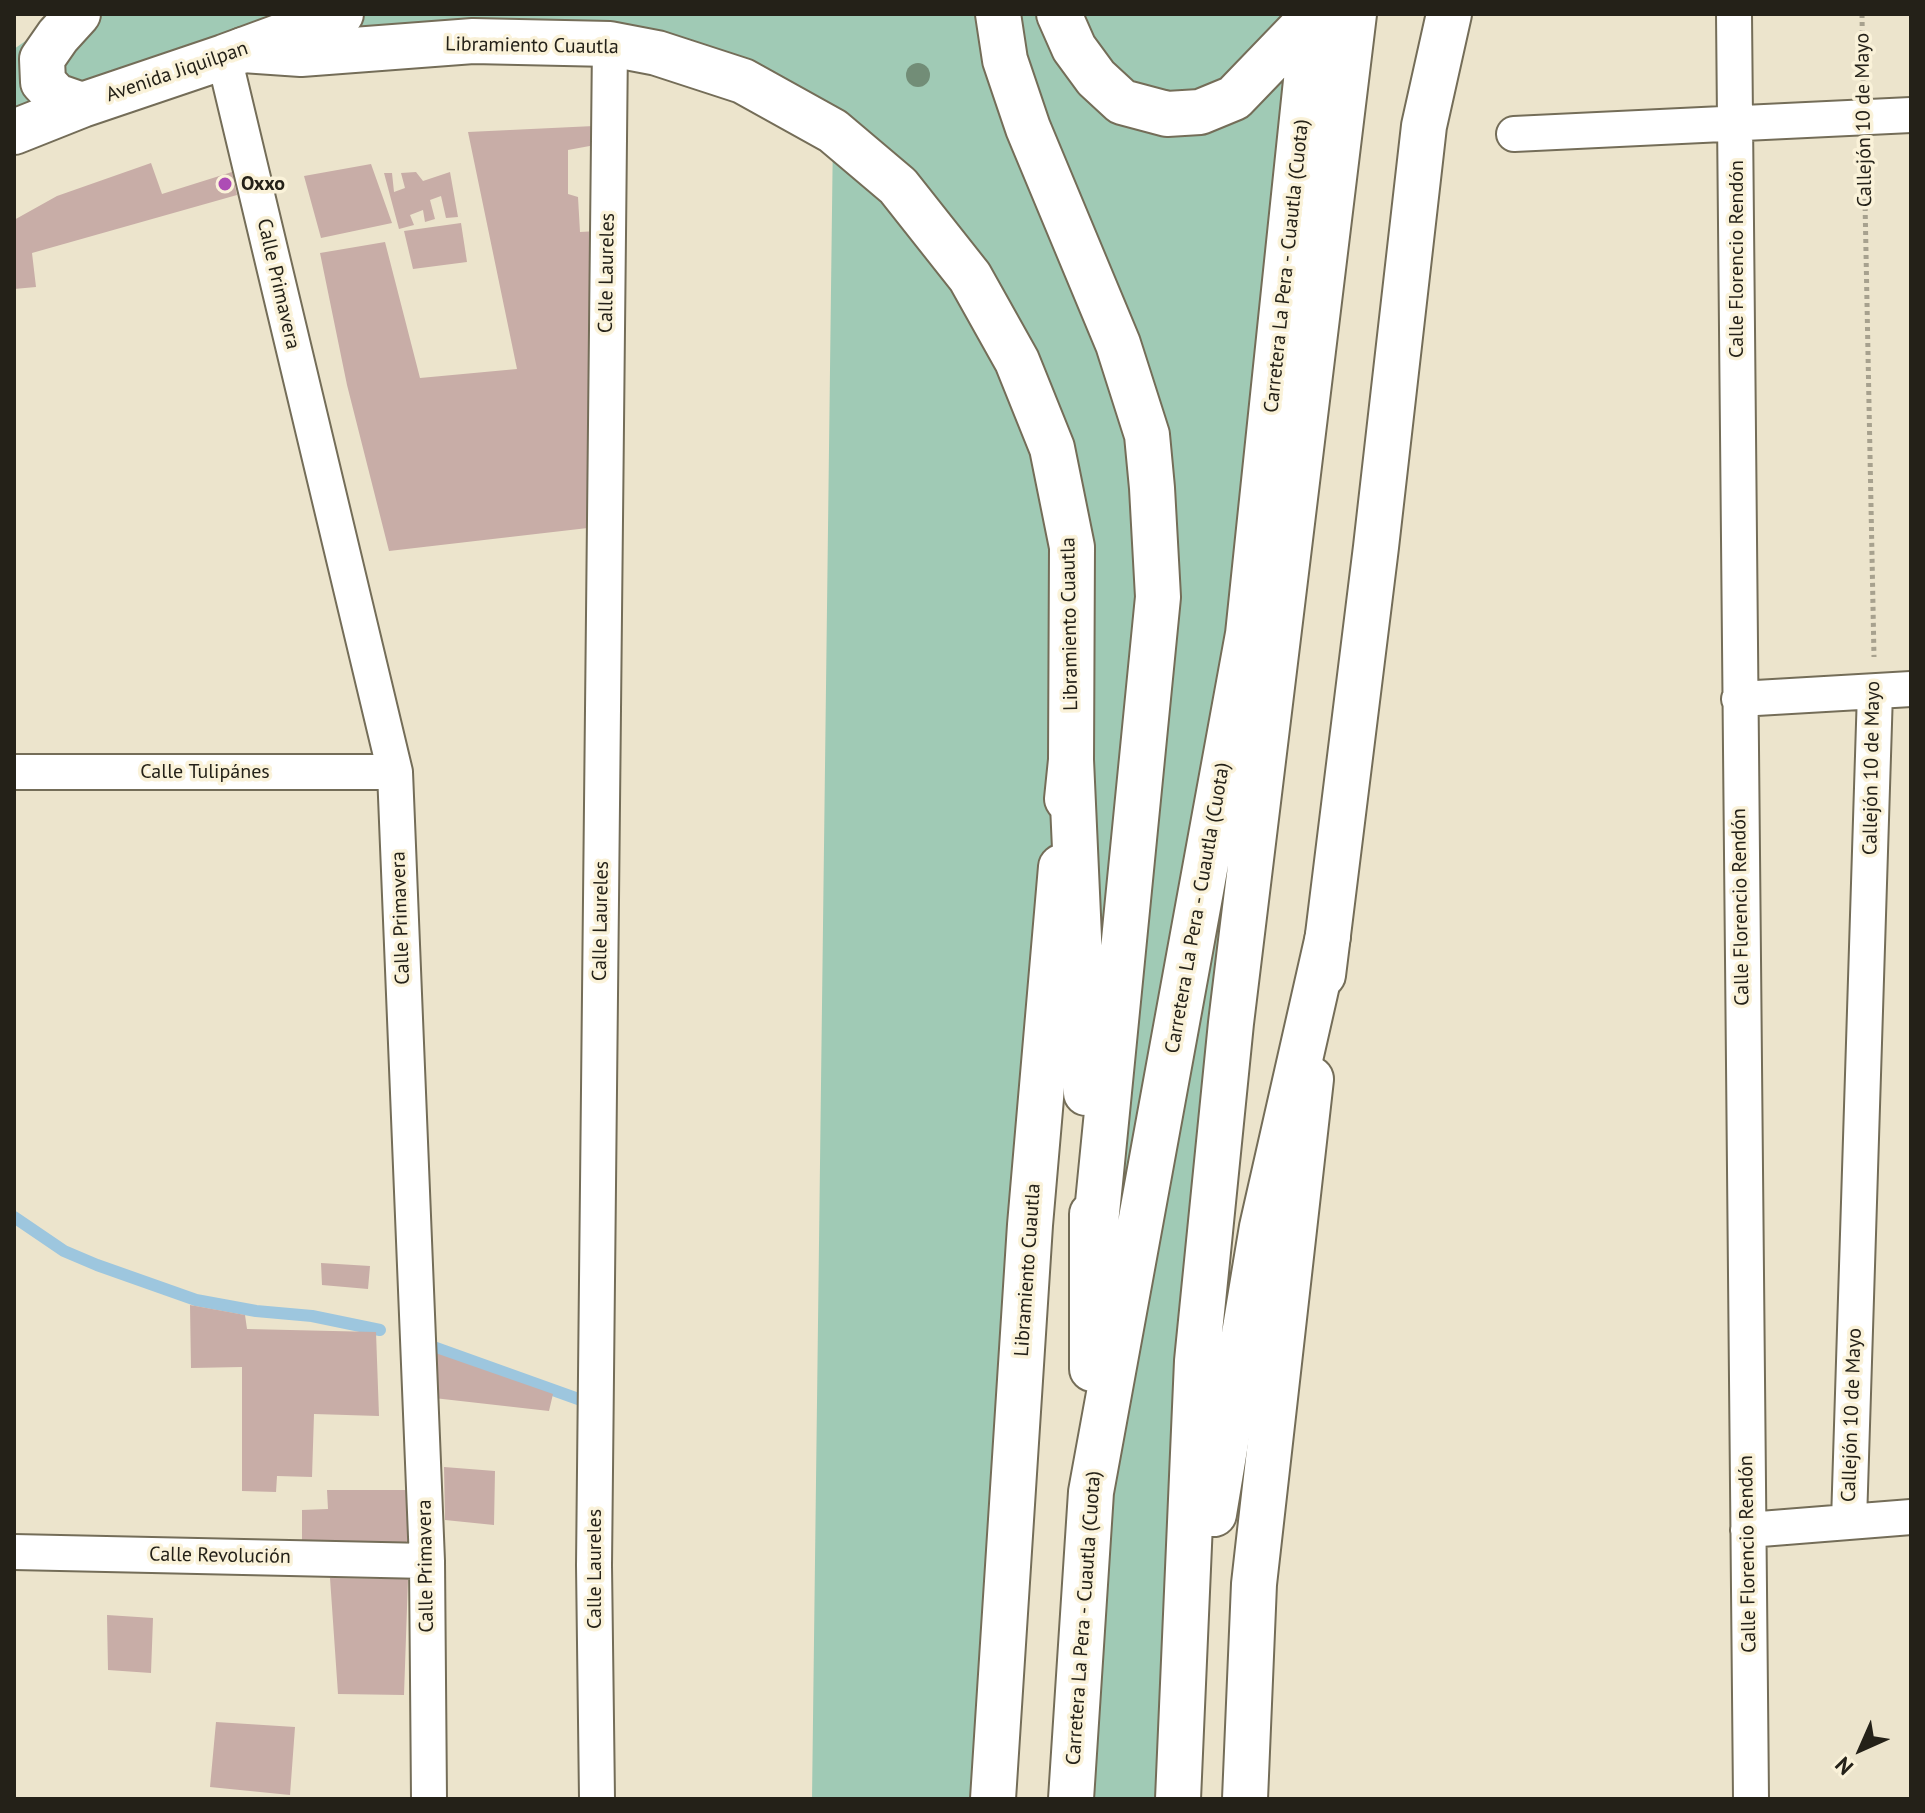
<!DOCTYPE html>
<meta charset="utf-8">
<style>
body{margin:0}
#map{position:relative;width:1925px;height:1813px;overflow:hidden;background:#ece4cc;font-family:"PT Sans",sans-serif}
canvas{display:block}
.frame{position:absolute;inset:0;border:16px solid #242118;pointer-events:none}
.north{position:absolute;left:1821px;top:1709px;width:80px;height:80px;-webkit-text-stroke:6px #faf2d9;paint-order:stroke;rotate:225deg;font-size:22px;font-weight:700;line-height:32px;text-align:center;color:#242118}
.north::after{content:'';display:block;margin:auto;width:28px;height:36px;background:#242118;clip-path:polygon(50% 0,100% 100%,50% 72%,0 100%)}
</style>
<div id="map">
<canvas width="1925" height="1813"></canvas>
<div class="frame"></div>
<div class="north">N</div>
</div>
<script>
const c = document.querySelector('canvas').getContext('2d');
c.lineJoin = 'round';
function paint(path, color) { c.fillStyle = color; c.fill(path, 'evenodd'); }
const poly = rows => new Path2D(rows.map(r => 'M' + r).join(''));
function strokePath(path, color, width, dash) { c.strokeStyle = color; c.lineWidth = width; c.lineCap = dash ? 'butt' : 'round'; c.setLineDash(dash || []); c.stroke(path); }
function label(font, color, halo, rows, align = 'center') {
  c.font = font + ' "PT Sans",sans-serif'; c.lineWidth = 7; c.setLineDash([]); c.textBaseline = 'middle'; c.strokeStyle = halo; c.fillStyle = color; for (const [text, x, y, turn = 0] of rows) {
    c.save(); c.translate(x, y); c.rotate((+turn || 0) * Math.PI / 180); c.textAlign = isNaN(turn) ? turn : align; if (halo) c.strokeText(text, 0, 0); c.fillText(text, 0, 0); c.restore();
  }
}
const green = poly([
 [64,14,1307,14,1248,634,1097,1430,1098,1235,1055,443,901,181,661,48,305,49,14,132,14,49],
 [833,131,970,277,1072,547,1000,1799,812,1799],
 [1261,693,1178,1799,1071,1799,1091,1492]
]);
const stream = poly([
 [14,1217,64,1251,97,1265,196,1300,256,1311,312,1316,380,1330],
 [422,1343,581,1400]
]);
const building = poly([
 [594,126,595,145,568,150,568,194,578,197,580,232,597,231,605,526,389,551,347,385,320,253,385,242,420,378,517,369,468,132],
 [151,163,162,194,232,172,237,195,32,253,36,287,14,289,14,220,57,196],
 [371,164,392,223,321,238,304,176],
 [416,172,423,181,450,172,458,217,446,218,441,196,430,200,435,219,425,222,423,210,410,215,414,225,399,229,384,173,392,173,394,192,405,188,401,173],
 [461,223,467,262,413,269,404,231],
 [321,1263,370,1266,368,1289,322,1285],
 [190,1305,245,1315,247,1329,376,1332,379,1416,314,1414,312,1477,277,1476,276,1492,242,1491,242,1367,191,1368],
 [424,1349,553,1394,549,1411,425,1397],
 [444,1467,495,1471,494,1525,445,1520],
 [327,1490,412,1490,412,1537,399,1548,302,1544,302,1510,328,1509],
 [330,1578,408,1579,404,1695,338,1694],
 [107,1615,153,1618,151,1673,108,1670],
 [216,1722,295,1727,290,1795,210,1787]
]);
const path = poly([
 [1862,14,1863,81],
 [1864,151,1874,657]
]);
const street = poly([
 [1734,14,1751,1799],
 [224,57,395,772,427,1561,429,1799],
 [1514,134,1911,115],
 [1739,699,1911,689],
 [14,772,395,772],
 [1849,1521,1875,692],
 [1748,1530,1911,1517],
 [14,1552,427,1561],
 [597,1799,594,1565,610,44]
]);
const secondary = poly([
 [243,50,301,54,473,41,610,44,657,53,743,81,833,131,898,186,970,277,1017,361,1052,448,1072,547,1071,760,1067,799],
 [1323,975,1376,547,1424,126,1449,14],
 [993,1799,1030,1225,1061,867],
 [1245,1799,1254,1584,1311,1079]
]);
const primary = poly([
 [78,14,58,36,42,59,43,82,56,96,82,105],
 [14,132,82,105,224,57,341,14]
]);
const highway = poly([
 [998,14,1005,60,1028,128,1118,344,1147,435,1152,488,1158,597,1094,1243],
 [1059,14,1074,48,1096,78,1122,102,1167,114,1200,112,1234,98,1313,16],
 [1071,760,1086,1093],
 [1092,1369,1092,1214],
 [1214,1514,1262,1227,1328,936],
 [1071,1799,1091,1492,1248,634,1313,14],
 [1178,1799,1197,1361,1231,1023,1354,14]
]);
const trees = [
 [918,75]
];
const markers = [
 [225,184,8,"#ad4db5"]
];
const streetNames = [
 ["Libramiento Cuautla",532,46,1],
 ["Avenida Jiquilpan",177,72,-19],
 ["Callejón 10 de Mayo",1864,120,-91],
 ["Calle Florencio Rendón",1737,259,-90],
 ["Carretera La Pera - Cuautla (Cuota)",1287,266,-84],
 ["Calle Laureles",607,273,-89],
 ["Calle Primavera",278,284,77],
 ["Libramiento Cuautla",1070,624,-91],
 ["Callejón 10 de Mayo",1872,768,-89],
 ["Calle Tulipánes",205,772],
 ["Calle Florencio Rendón",1741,907,-91],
 ["Carretera La Pera - Cuautla (Cuota)",1198,908,-80],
 ["Calle Primavera",401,918,-92],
 ["Calle Laureles",601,921,-89],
 ["Libramiento Cuautla",1028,1270,-86],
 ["Callejón 10 de Mayo",1852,1415,-88],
 ["Calle Florencio Rendón",1748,1554,-91],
 ["Calle Revolución",220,1556,1],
 ["Calle Primavera",426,1566,-91],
 ["Calle Laureles",595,1569,-90],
 ["Carretera La Pera - Cuautla (Cuota)",1084,1618,-86]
];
const poiNames = [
 ["Oxxo",241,184]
];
paint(green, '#a0cab5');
strokePath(stream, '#9dc6de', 12);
paint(building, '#c8ada7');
strokePath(street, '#746d58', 38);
strokePath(secondary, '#746d58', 48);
strokePath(primary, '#746d58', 48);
strokePath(highway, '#746d58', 48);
strokePath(path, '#a7a18e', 5, [4, 4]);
strokePath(street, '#fff', 34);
strokePath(secondary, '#fff', 44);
strokePath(primary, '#fff', 44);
strokePath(highway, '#fff', 44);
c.fillStyle = '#728d77';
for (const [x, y] of trees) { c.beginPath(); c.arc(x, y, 12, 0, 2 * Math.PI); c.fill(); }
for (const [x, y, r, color] of markers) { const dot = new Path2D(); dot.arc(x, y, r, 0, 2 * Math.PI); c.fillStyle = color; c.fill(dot); strokePath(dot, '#faf2d9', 3); }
label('20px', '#242118', '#faf2d9', streetNames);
label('bold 20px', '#242118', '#faf2d9', poiNames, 'left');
</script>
